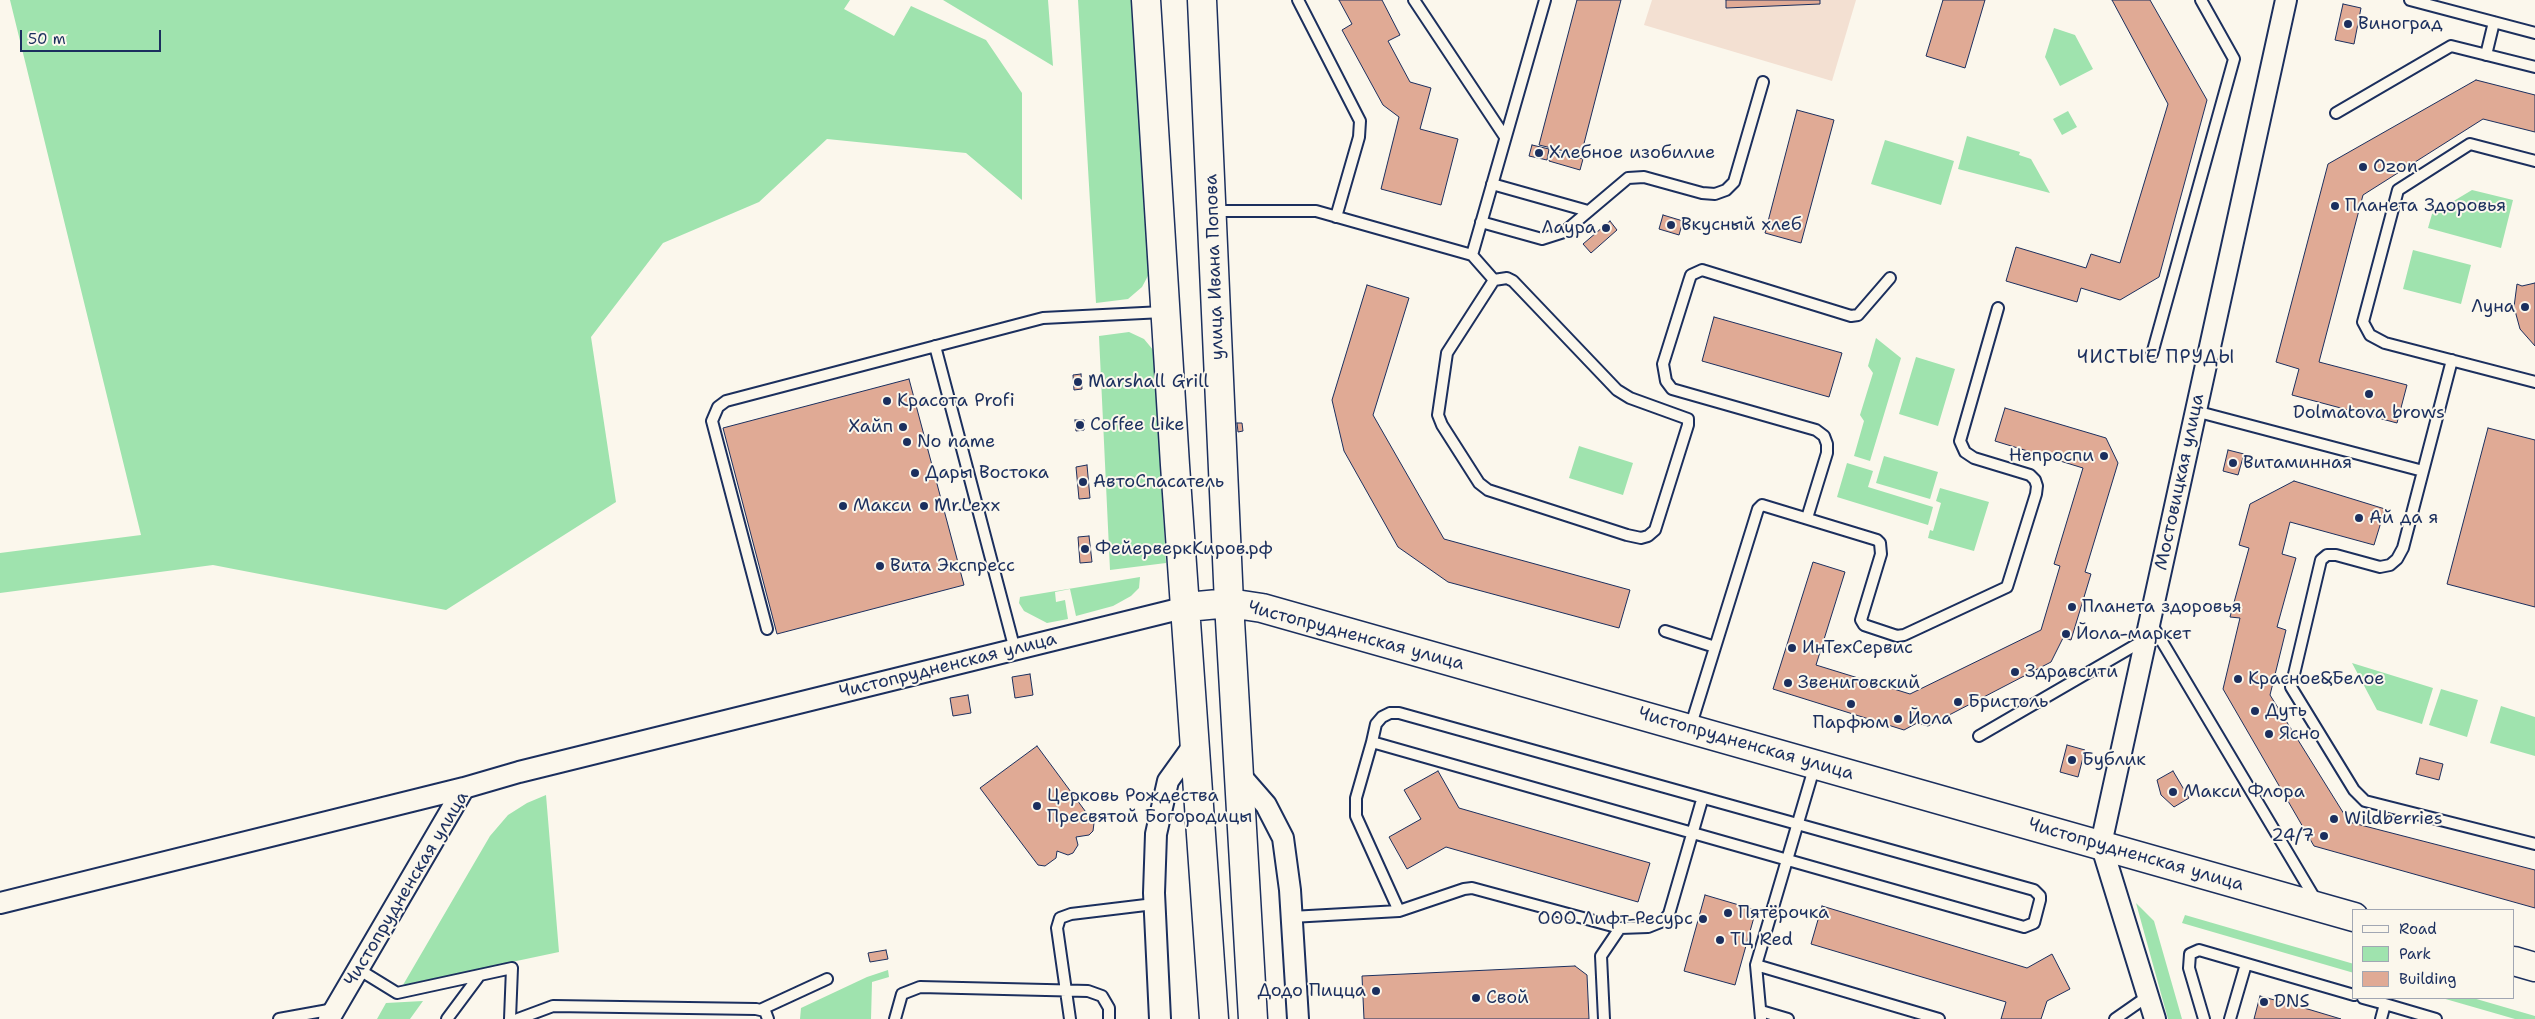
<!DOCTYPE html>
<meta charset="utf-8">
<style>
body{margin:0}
#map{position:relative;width:2535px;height:1019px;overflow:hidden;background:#fbf7ec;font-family:"Shantell Sans",sans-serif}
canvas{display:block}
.legend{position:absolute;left:2352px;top:909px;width:162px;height:90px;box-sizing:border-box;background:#fbf7ec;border:1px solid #a1a7b3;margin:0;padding:6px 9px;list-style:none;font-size:15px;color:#1b2f5e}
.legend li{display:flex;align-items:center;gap:10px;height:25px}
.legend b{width:25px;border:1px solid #a1a7b3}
.scale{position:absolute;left:20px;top:30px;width:141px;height:22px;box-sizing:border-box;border:2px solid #1b2f5e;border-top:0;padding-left:6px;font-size:15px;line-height:18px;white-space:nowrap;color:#1b2f5e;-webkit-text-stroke:4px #fbf7ec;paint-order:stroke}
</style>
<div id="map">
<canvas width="2535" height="1019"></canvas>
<ul class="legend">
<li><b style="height:6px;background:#fbf7ec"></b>Road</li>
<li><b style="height:14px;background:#9fe3ae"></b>Park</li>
<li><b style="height:14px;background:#e0aa95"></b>Building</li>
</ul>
<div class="scale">50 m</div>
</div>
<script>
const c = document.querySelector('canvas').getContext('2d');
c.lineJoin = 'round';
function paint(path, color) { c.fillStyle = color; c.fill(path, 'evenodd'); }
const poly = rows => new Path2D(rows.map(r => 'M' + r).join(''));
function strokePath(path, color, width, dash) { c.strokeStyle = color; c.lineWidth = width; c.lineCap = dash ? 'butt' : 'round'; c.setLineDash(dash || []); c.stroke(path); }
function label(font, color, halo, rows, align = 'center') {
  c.font = font + ' "Shantell Sans",sans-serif'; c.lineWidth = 4; c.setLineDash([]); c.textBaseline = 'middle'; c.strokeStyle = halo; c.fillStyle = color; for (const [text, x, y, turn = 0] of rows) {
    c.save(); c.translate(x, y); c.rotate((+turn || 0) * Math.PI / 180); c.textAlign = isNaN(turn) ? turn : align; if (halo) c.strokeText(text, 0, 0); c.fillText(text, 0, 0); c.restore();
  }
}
const built = poly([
 [1652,0,1856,0,1832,81,1644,25]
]);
const green = poly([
 [10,0,850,0,844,9,894,36,911,6,986,40,1022,93,1022,200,966,153,827,139,759,202,663,243,591,337,616,502,446,610,213,565,0,593,0,553,141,535],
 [943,0,1048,0,1053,66],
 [1078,0,1136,0,1150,272,1142,287,1128,299,1096,303],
 [2054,28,2075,35,2093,69,2060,86,2045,57],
 [2068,111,2077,127,2062,135,2053,119],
 [1967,136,2020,152,2019,155,2031,159,2050,193,1958,169],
 [1885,140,1954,161,1941,205,1871,184],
 [2472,190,2513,200,2501,248,2428,228,2432,214],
 [2413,250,2471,265,2461,304,2403,289],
 [1129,332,1144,339,1154,351,1166,563,1110,570,1099,336],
 [1876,338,1901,358,1870,461,1854,456,1864,421,1860,415,1873,373,1868,366],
 [1916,357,1955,369,1938,426,1899,414],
 [1579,446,1633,463,1623,495,1569,478],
 [1884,456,1938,472,1930,499,1876,483],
 [1847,463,1873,471,1868,487,1933,507,1928,525,1837,497],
 [1940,488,1989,502,1974,551,1928,538,1930,530,1933,531,1941,503,1936,501],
 [1140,577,1139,588,1131,596,1113,606,1076,616,1070,589,1055,592,1056,602,1065,600,1068,619,1047,623,1024,611,1019,603,1020,597],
 [2352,663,2433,688,2422,724,2377,710],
 [2441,689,2478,700,2467,737,2429,725],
 [2501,706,2535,717,2535,756,2490,743],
 [546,795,559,952,403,985,490,836,508,815,527,803],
 [2136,903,2154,921,2182,1019,2168,1019],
 [2185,915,2354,964,2354,973,2182,923],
 [888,970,889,977,872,982,871,1019,800,1019,801,1008,867,977],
 [2442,998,2473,998,2535,1016,2535,1019,2515,1019],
 [423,1001,410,1019,377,1019,386,1003]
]);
const building = poly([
 [1339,0,1382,0,1400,35,1388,41,1410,82,1431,88,1420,129,1458,139,1441,205,1381,189,1399,117,1383,105,1342,30,1352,24,1339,0],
 [1577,0,1621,0,1581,155,1539,145,1577,0],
 [1726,0,1820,0,1820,4,1726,8,1726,0],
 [1943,0,1985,0,1965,68,1926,56,1943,0],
 [2112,0,2150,0,2207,100,2159,277,2120,300,2081,288,2077,302,2006,281,2016,247,2086,268,2091,254,2120,263,2168,104,2112,0],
 [2343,4,2361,8,2354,44,2335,40,2343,4],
 [2476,80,2535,95,2535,132,2483,119,2363,195,2319,362,2407,385,2397,423,2292,395,2299,369,2276,362,2328,164,2476,80],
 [1797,110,1834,120,1801,243,1765,233,1797,110],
 [1532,145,1549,149,1547,160,1529,156,1532,145],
 [1552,151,1583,159,1580,170,1549,161,1552,151],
 [1663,215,1683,221,1679,235,1659,229,1663,215],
 [1610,221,1617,230,1591,253,1583,244,1610,221],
 [2535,283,2535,346,2520,329,2514,307,2517,284,2522,286,2535,283],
 [1367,285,1409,298,1373,415,1444,539,1630,590,1619,628,1448,582,1398,547,1344,451,1332,400,1367,285],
 [1714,317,1842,353,1829,397,1702,361,1714,317],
 [1081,374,1082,389,1074,390,1073,375,1081,374],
 [909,379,964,585,777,634,723,428,909,379],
 [2005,408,2106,438,2118,463,2085,572,2091,574,2071,640,2063,638,2051,662,1928,726,1917,723,1904,730,1773,689,1813,562,1845,572,1816,665,1910,694,2041,630,2060,566,2054,564,2083,468,1995,441,2005,408],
 [1075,420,1084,420,1084,430,1076,431,1075,420],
 [1237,423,1242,423,1243,431,1238,432,1237,423],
 [2488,428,2535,440,2535,607,2447,584,2488,428],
 [2228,450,2244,454,2238,475,2223,471,2228,450],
 [1087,465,1090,498,1079,499,1076,467,1087,465],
 [2294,481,2385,509,2374,545,2290,522,2282,554,2296,558,2277,627,2286,630,2270,695,2349,822,2535,870,2535,908,2314,846,2223,689,2240,618,2230,617,2249,548,2239,545,2250,504,2294,481],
 [1089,536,1092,562,1080,563,1078,537,1089,536],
 [1030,674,1033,695,1015,698,1012,677,1030,674],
 [968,695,971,713,953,716,950,698,968,695],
 [2067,745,2085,750,2078,777,2060,772,2067,745],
 [1037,746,1094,823,1093,831,1089,835,1076,837,1078,845,1073,853,1068,855,1057,851,1056,858,1045,866,1038,865,980,788,1037,746],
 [2420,758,2443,764,2439,780,2416,774,2420,758],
 [1438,771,1459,808,1650,863,1638,902,1446,847,1407,869,1389,837,1421,819,1404,790,1438,771],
 [2173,771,2189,798,2174,807,2161,795,2157,780,2173,771],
 [1705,895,1756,910,1735,985,1684,971,1705,895],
 [1822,906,2027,968,2052,954,2070,989,2047,1001,2041,1019,2001,1019,2006,1002,1811,944,1822,906],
 [886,950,888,959,870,962,868,953,886,950],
 [1575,966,1587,975,1589,1019,1364,1019,1362,976,1575,966],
 [2260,996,2311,1010,2341,1019,2254,1019,2260,996]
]);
const lane = poly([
 [1298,0,1360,121,1359,137,1336,217],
 [1414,0,1505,137],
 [2410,0,2535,33],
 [2486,55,2494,22],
 [2336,113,2451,46,2535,67],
 [2535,161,2470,144,2398,190,2363,322,2370,335,2385,343,2535,382],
 [1492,184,1588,211],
 [1212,211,1316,211,1472,255,1494,280,1507,278,1513,281,1617,390,1630,398,1688,419,1688,425,1655,530,1648,536,1641,538,1627,535,1488,490,1479,483,1442,425,1438,415,1447,353,1494,280],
 [1481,222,1542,239,1564,232,1628,178,1644,177,1702,193,1715,194,1726,190,1734,182,1763,82],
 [1472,255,1545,0],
 [935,346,1015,650],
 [2152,354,2234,59,2201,0],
 [2452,360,2403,548,2397,559,2390,565,2380,567,2336,555,2327,555,2321,560,2291,687,2354,790,2365,801,2535,844],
 [2195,411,2423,471],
 [1807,518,1827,453,1827,444,1824,436,1816,430,1672,389,1666,381,1663,364,1689,281,1691,275,1702,270,1851,316,1858,315,1890,278],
 [2151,623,2317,902],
 [767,629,712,421,718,407,726,401,1043,318,1163,312],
 [1665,631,1715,647],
 [1390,713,1399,713,2034,890,2040,896,2040,900,2034,923,2024,927,1372,742,1376,724,1382,717,1390,713],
 [1690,728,1758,509,1762,505,1877,540,1880,543,1881,554,1861,620,1864,625,1897,636,1904,635,2007,587,2036,494,2037,486,2035,480,2030,475,1974,458,1965,452,1960,441,1998,308],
 [1979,736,2146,639],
 [1372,742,1356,798,1356,816,1399,911,1464,889,1472,888,1620,928,1648,927,1663,921,1669,914,1702,800],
 [1815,765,1756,965,1939,1019],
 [1291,917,1399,911],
 [1756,965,1761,1019],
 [358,969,397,993,512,968,510,1019],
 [2363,998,2385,1004],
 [762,1009,827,979],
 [1761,1011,1788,1019],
 [279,1019,334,1009],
 [447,1019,479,976],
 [518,1019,553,1006,756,1009,765,1011,768,1019],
 [895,1019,902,994,920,987,1088,991,1102,996,1109,1008,1109,1019],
 [1070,1019,1057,928,1060,918,1071,914,1154,904],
 [1604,1019,1601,956,1620,928],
 [2115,1019,2148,996],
 [2204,1019,2189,968,2190,954,2199,950,2354,995],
 [2230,1019,2246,964],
 [2381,1019,2385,1004,2436,1019]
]);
const street = poly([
 [1239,774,1266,805,1283,838,1290,890,1298,1019],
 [0,903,464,788],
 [329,1019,464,788,519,772,1187,607],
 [1160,1019,1154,893,1156,834,1168,781,1196,742],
 [2155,1019,2101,844,2286,0]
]);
const secondary = poly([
 [1146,0,1175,465,1214,1019],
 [1202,0,1229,603,1253,1019],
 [1187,607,1229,603,1262,608,2354,917],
 [2514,961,2535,967]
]);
const markers = [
 [2348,24,5,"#1b2f5e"],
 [1539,153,5,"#1b2f5e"],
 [2363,167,5,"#1b2f5e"],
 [2335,206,5,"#1b2f5e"],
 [1671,225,5,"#1b2f5e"],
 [1606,228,5,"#1b2f5e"],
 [2525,307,5,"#1b2f5e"],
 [1078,382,5,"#1b2f5e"],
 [2369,394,5,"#1b2f5e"],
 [887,401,5,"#1b2f5e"],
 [1080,425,5,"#1b2f5e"],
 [903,427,5,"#1b2f5e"],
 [907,442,5,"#1b2f5e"],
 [2104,456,5,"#1b2f5e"],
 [2233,463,5,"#1b2f5e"],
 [915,473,5,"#1b2f5e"],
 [1083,482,5,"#1b2f5e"],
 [843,506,5,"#1b2f5e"],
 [924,506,5,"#1b2f5e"],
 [2359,518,5,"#1b2f5e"],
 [1085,549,5,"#1b2f5e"],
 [880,566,5,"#1b2f5e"],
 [2072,607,5,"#1b2f5e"],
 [2066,634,5,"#1b2f5e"],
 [1792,648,5,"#1b2f5e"],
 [2015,672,5,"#1b2f5e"],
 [2238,679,5,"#1b2f5e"],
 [1788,683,5,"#1b2f5e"],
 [1958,702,5,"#1b2f5e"],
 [1851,704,5,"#1b2f5e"],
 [2255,711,5,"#1b2f5e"],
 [1898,719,5,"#1b2f5e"],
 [2269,734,5,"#1b2f5e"],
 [2072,760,5,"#1b2f5e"],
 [2173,792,5,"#1b2f5e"],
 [1037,806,5,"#1b2f5e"],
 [2334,819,5,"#1b2f5e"],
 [2324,836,5,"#1b2f5e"],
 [1728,913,5,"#1b2f5e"],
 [1703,919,5,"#1b2f5e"],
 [1720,940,5,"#1b2f5e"],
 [1376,991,5,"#1b2f5e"],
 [1476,998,5,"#1b2f5e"],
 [2264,1002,5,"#1b2f5e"]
];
const poiNames = [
 ["Виноград",2358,24],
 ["Хлебное изобилие",1549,153],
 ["Ozon",2373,167],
 ["Планета Здоровья",2345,206],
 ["Вкусный хлеб",1681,225],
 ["Лаура",1596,228,"right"],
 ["Луна",2515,307,"right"],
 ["Marshall Grill",1088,382],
 ["Красота Profi",897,401],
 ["Dolmatova brows",2369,413,"center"],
 ["Coffee Like",1090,425],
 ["Хайп",893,427,"right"],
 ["No name",917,442],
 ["Непроспи",2094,456,"right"],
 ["Витаминная",2243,463],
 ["Дары Востока",925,473],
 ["АвтоСпасатель",1093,482],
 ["Макси",853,506],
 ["Mr.Lexx",934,506],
 ["Ай да я",2369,518],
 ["ФейерверкКиров.рф",1095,549],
 ["Вита Экспресс",890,566],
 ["Планета здоровья",2082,607],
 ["Йола-маркет",2076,634],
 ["ИнТехСервис",1802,648],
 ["Здравсити",2025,672],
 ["Красное&Белое",2248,679],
 ["Звениговский",1798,683],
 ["Бристоль",1968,702],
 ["Дуть",2265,711],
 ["Йола",1908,719],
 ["Парфюм",1851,723,"center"],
 ["Ясно",2279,734],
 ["Бублик",2082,760],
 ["Макси Флора",2183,792],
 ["Церковь Рождества",1047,796],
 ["Пресвятой Богородицы",1047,817],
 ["Wildberries",2344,819],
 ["24/7",2314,836,"right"],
 ["Пятёрочка",1738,913],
 ["ООО Лифт-Ресурс",1693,919,"right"],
 ["ТЦ Red",1730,940],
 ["Додо Пицца",1366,991,"right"],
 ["Свой",1486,998],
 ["DNS",2274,1002]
];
const streetNames = [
 ["улица Ивана Попова",1215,267,-92],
 ["Мостовицкая улица",2180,482,-78],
 ["Чистопрудненская улица",1356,636,15],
 ["Чистопрудненская улица",948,666,-14],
 ["Чистопрудненская улица",1746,744,16],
 ["Чистопрудненская улица",2136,855,16],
 ["Чистопрудненская улица",407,889,-59]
];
const neighbourhoodNames = [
 ["ЧИСТЫЕ ПРУДЫ",2156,358]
];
paint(built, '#f3e0d2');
paint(green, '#9fe3ae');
paint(building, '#e0aa95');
strokePath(building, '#1b2f5e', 1);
strokePath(lane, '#1b2f5e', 14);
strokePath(street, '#1b2f5e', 24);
strokePath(secondary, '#1b2f5e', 31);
strokePath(lane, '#fbf7ec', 10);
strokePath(street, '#fbf7ec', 20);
strokePath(secondary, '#fbf7ec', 28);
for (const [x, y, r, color] of markers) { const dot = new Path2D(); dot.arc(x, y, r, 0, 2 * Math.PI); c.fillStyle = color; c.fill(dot); strokePath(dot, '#fbf7ec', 2); }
label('18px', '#1b2f5e', '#fbf7ec', poiNames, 'left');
label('18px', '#1b2f5e', '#fbf7ec', streetNames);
c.letterSpacing = '1px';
label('19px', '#1b2f5e', '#fbf7ec', neighbourhoodNames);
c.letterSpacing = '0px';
</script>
